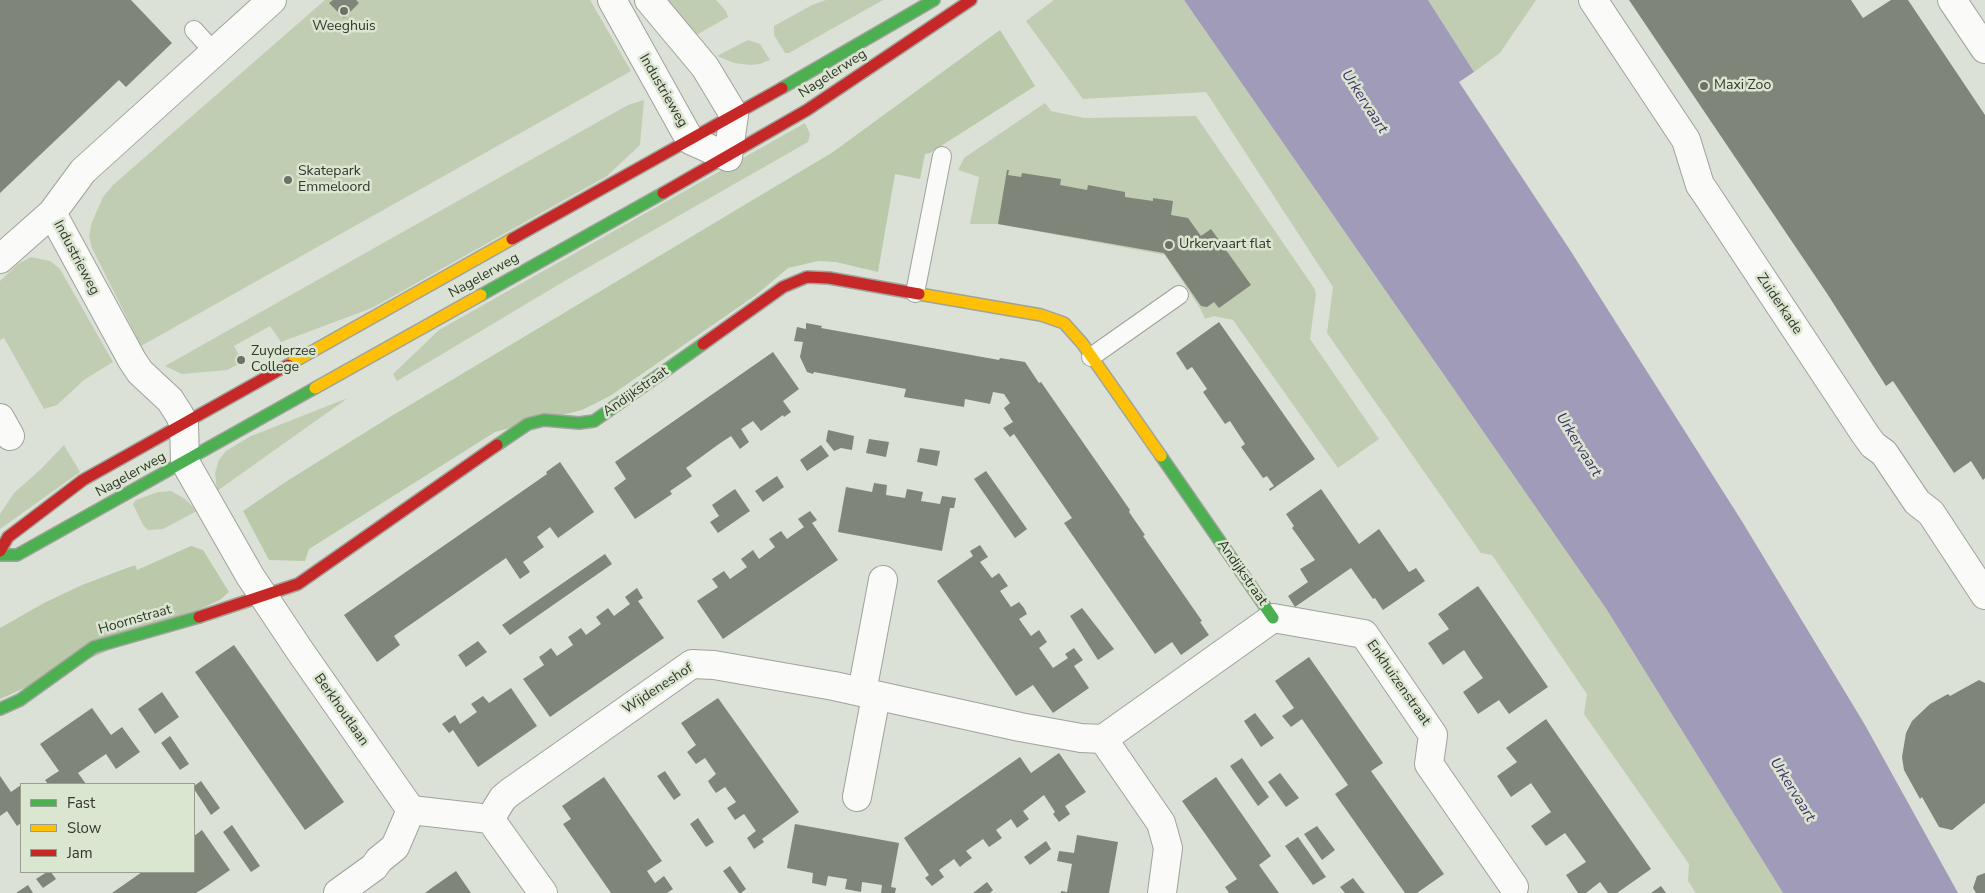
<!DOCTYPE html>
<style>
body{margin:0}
#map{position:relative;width:1985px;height:893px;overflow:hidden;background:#dbe1d6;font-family:"Nunito Sans",sans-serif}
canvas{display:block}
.legend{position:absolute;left:20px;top:783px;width:175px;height:90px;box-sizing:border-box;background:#dbe6d1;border:1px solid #97a090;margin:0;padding:6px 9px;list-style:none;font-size:15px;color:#32362e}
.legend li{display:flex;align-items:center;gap:10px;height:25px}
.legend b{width:25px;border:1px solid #97a090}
</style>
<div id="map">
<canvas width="1985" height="893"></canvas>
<ul class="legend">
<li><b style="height:6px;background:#4caf50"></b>Fast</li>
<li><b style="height:6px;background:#ffc107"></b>Slow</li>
<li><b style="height:6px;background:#c62828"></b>Jam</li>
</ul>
</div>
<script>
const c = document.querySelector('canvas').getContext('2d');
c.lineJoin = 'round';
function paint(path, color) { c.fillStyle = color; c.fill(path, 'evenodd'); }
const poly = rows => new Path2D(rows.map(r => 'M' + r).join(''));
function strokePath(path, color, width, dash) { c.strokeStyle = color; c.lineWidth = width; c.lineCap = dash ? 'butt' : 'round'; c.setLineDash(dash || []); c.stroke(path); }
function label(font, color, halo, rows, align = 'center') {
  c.font = font + ' "Nunito Sans",sans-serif'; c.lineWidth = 5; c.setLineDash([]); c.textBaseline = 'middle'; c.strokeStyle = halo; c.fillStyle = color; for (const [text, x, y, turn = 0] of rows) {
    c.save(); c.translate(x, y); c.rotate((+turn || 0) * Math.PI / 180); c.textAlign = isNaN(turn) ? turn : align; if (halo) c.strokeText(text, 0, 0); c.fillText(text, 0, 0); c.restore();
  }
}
const green = poly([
 [325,0,590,0,631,71,141,346,92,248,89,236,92,222,103,197,113,185],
 [661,0,716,0,726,11,728,17,691,38],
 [826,0,883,0,789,53,785,53,774,35,774,26,812,5],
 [1054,0,1184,0,1607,610,1783,893,1696,893,1688,881,1689,864,1584,714,1587,694,1492,555,1481,553,1327,333,1333,287,1206,92,1083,99,1026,21],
 [1428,0,1536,0,1500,53,1474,72],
 [748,40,760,44,770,60,760,64,750,65,734,63,717,56],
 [644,100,640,145,607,176,372,308,281,342,270,326,234,346,243,362,227,370,182,374,165,366,628,105],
 [1045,103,1051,111,1084,118,1196,116,1314,288,1316,294,1310,339,1379,439,1338,468,1233,320,1214,316,1205,319,1200,308,1165,255,998,224,970,224,979,177,958,170,964,158],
 [805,123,810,134,808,142,568,279,397,381,393,374,439,330],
 [31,257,50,261,60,269,113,362,84,380,57,405,44,409,4,338,0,340,0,281,18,264],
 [348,398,217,491,215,473,219,460,226,451,251,436],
 [64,445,80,472,0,529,0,514,14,493,41,469],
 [171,491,185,499,197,511,163,529,148,530,143,525,133,504,136,500,158,492]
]);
const forest = poly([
 [1000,30,1035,86,930,153,925,154,920,179,895,174,878,272,836,262,818,261,788,268,756,295,610,396,582,410,495,432,309,549,305,561,269,560,243,511,287,481,390,417,833,152],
 [191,546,203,550,229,592,220,600,0,699,0,628,44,603,82,585,135,565,137,570]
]);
const water = poly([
 [1184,0,1428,0,1474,72,1459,82,1570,250,1743,523,1865,725,1958,893,1783,893,1607,610]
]);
const building = poly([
 [0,0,131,0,172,43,126,87,119,80,0,193],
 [333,0,356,0,359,3,344,18,329,3],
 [1629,0,1851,0,1863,18,1891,0,1908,0,1985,115,1985,478,1983,480,1971,461,1954,473,1893,381,1886,386,1828,295],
 [1007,170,1009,170,1008,175,1021,177,1022,173,1061,179,1060,185,1087,190,1088,185,1125,192,1125,197,1153,201,1153,198,1173,201,1171,215,1188,218,1201,236,1211,229,1251,285,1219,308,1214,302,1207,307,1201,306,1164,253,998,224],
 [1219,322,1315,459,1270,491,1269,489,1274,486,1267,476,1263,478,1241,447,1245,444,1230,421,1225,424,1203,392,1207,389,1192,367,1187,370,1176,353],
 [806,323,822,326,821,328,999,360,1000,358,1025,362,1039,383,1041,382,1130,510,1129,512,1145,535,1143,536,1202,621,1200,622,1209,635,1181,655,1172,642,1155,654,1064,523,1072,518,1014,434,1010,437,1003,428,1013,422,1004,408,1010,403,1004,394,993,392,990,404,965,399,964,407,904,397,906,389,814,372,813,374,807,372,800,357,803,342,794,341,797,327,806,329],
 [773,352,799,389,783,401,791,412,784,417,783,415,761,431,753,421,741,429,749,442,740,449,731,436,719,444,686,468,692,476,670,491,672,494,635,519,614,488,626,479,615,462],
 [828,430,854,436,852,450,841,448,834,451,826,441],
 [869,439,889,442,886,457,866,453],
 [821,445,829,456,807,471,800,460],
 [920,448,940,451,937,466,917,462],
 [560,462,594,512,558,538,550,527,537,537,544,547,523,562,530,572,520,579,506,558,394,636,400,645,377,662,344,615,547,474,546,472],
 [986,471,1027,529,1015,538,974,479],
 [777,476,784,487,763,502,755,491],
 [874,483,887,485,886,495,905,498,907,489,923,492,921,501,940,504,942,496,956,498,954,508,950,508,942,551,838,532,846,487,872,492],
 [735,489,750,511,718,533,710,522,719,516,712,505],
 [1321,489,1359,544,1379,529,1409,572,1416,568,1425,581,1383,610,1375,598,1373,599,1351,568,1295,607,1288,596,1308,582,1300,569,1315,560,1292,528,1294,526,1286,514],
 [810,511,817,520,812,523,838,560,723,639,697,601,718,587,712,579,724,571,730,579,747,567,741,559,753,550,759,559,775,547,769,539,781,531,787,539,804,527,798,519],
 [980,545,988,557,980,562,992,578,999,573,1008,586,1000,591,1011,607,1019,602,1024,608,1027,614,1019,619,1031,636,1039,630,1047,642,1039,648,1053,668,1068,658,1065,654,1074,648,1083,660,1074,666,1089,688,1053,713,1033,685,1016,696,937,581,973,556,970,551],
 [605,554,612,564,510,635,502,625],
 [1478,586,1548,687,1509,714,1499,700,1478,714,1463,692,1483,678,1473,664,1464,650,1443,665,1428,643,1449,629,1438,614],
 [637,588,643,598,638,601,664,638,550,717,523,679,544,665,539,657,546,652,551,648,557,656,573,645,568,637,581,628,586,635,601,624,596,617,608,608,614,616,630,604,625,597],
 [1082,608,1114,649,1098,660,1070,616],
 [478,641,487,652,466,667,458,655],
 [234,645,344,802,305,830,195,672],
 [1309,657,1383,763,1371,771,1444,874,1417,893,1405,893,1335,794,1348,785,1302,719,1291,727,1282,716,1294,708,1275,681],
 [1979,680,1985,683,1985,803,1952,830,1939,827,1922,797,1920,799,1904,770,1902,757,1906,733,1912,721,1930,704,1948,694,1950,696],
 [511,688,537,726,478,767,453,730,449,733,442,724,455,715,460,724,477,712,471,704,483,696,489,703],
 [162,692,179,717,155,734,138,709],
 [718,698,799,812,762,839,764,842,754,849,747,838,756,831,744,814,735,820,727,808,736,802,725,787,716,793,711,786,708,781,716,774,705,758,696,764,687,752,696,745,681,723],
 [92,708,111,735,122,727,140,752,116,769,106,754,78,773,86,784,48,784,45,780,59,771,40,744],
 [1255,713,1274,738,1261,747,1244,721],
 [1546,719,1651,869,1617,893,1608,893,1600,882,1586,893,1578,893,1566,875,1586,862,1576,848,1565,833,1546,846,1531,826,1551,812,1531,783,1511,797,1497,776,1517,762,1506,748],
 [170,736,189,764,180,770,161,743],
 [1059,753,1086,792,1065,806,1070,814,1059,822,1053,814,1055,812,1044,795,1023,811,1029,819,1017,828,1011,819,996,830,1002,838,989,847,983,839,966,851,972,858,966,862,960,867,954,859,939,870,944,877,932,886,925,878,929,875,904,838,1020,757,1031,773],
 [1242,758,1269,797,1258,806,1230,766],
 [665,771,681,795,674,800,657,776],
 [1280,773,1299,798,1286,807,1268,782],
 [0,776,11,792,21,785,21,823,17,826,7,811,0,816],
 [604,777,662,861,647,871,655,883,664,876,673,889,667,893,611,893,563,824,571,819,562,806],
 [1216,777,1271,856,1259,865,1279,893,1229,893,1225,887,1237,879,1182,801],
 [201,781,220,808,211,815,194,789,194,786],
 [698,818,714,842,706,847,690,824],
 [795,824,899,843,891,887,896,888,895,893,881,893,882,885,862,882,861,892,845,889,847,879,828,876,826,886,812,883,813,873,787,868],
 [232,825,260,866,251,872,223,832],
 [1317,826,1335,850,1322,860,1304,834],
 [202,830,230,870,207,886,196,893,112,893,142,872,194,872,194,836],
 [1077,835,1118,842,1109,893,1061,893,1061,891,1067,892,1072,864,1057,861,1059,851,1074,853],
 [1298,837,1326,877,1313,885,1285,846],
 [1046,841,1051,849,1030,865,1024,857],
 [730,866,746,889,741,893,739,893,723,871],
 [456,871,471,893,425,893,433,887],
 [47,872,51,872,56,879,43,888,36,879],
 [1985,873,1985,893,1976,893,1973,888,1977,876],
 [1353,878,1363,891,1365,893,1345,893,1340,887],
 [987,882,993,890,990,893,973,893],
 [28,885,33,893,16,893],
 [1661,886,1666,893,1651,893]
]);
const lane = poly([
 [194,30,214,52],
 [915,293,942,156],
 [1091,357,1179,295]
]);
const street = poly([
 [272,0,83,171,52,213,132,360,140,372,170,400,179,414,184,424,185,462,250,576,300,651,397,790,411,810,490,819,543,893],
 [612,0,690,140,728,157,734,115,705,67,649,0],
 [1593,0,1686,140,1700,185,1705,192,1865,434,1873,445,1884,453,1917,502,1931,513,1985,595],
 [1952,0,1985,49],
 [0,259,52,213],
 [0,418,10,436],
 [862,692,883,580],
 [1103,739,1161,823,1168,848,1162,893],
 [857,797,876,696],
 [490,819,503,798,509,793,692,664,714,665,834,686,1020,727,1081,738,1103,739,1273,618,1364,634,1433,735,1429,764,1514,887],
 [338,893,374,867,379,860,395,847,411,810]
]);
const fast = poly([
 [782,88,934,0],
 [481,295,663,193],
 [497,445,528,424,544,420,579,423,594,421,703,344],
 [1161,456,1273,618],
 [0,555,17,555,315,388],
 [0,709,20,700,94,647,199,617]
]);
const slow = poly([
 [919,294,1041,315,1064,323,1082,343,1161,456],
 [288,365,512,239],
 [315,388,481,295]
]);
const jam = poly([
 [663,193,807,110,971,0],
 [512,239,782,88],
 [703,344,783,287,807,277,829,278,919,294],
 [0,551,8,537,83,480,288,365],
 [199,617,298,584,497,445]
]);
const markers = [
 [344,11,5,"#6d7269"],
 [1704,86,5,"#6d7269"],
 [288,180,5,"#6d7269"],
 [1169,245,5,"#6d7269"],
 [241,360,5,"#6d7269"]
];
const poiNames = [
 ["Weeghuis",344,27,"center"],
 ["Maxi Zoo",1714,86],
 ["Skatepark",298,172],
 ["Emmeloord",298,188],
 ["Urkervaart flat",1179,245],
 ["Zuyderzee",251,352],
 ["College",251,368]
];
const streetNames = [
 ["Nagelerweg",833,74,-33],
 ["Industrieweg",663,91,60],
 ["Industrieweg",76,258,62],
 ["Nagelerweg",484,276,-29],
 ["Zuiderkade",1779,304,56],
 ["Andijkstraat",636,392,-35],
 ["Nagelerweg",131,475,-29],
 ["Andijkstraat",1242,573,55],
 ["Hoornstraat",135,620,-16],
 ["Enkhuizenstraat",1398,683,55],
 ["Wijdeneshof",658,689,-33],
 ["Berkhoutlaan",341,710,55]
];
const waterNames = [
 ["Urkervaart",1364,102,57],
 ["Urkervaart",1578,445,58],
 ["Urkervaart",1792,790,58]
];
paint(green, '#c0cdb2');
paint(forest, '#b9c9aa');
paint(water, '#a09bb8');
paint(building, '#7f8578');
strokePath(lane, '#9ea39b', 20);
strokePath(street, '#9ea39b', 30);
strokePath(fast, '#9ea39b', 14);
strokePath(slow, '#9ea39b', 14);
strokePath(jam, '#9ea39b', 14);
strokePath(lane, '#fafaf9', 18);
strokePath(street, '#fafaf9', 28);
strokePath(fast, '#4caf50', 11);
strokePath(slow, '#ffc107', 11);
strokePath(jam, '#c62828', 11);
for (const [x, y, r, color] of markers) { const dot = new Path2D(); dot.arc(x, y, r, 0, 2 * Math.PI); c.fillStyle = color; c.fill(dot); strokePath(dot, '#dbe6d1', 2); }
label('14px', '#32362e', '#dbe6d1', poiNames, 'left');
label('14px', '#32362e', '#dbe6d1', streetNames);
label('italic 15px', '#43316d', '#dbe6d1', waterNames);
</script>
